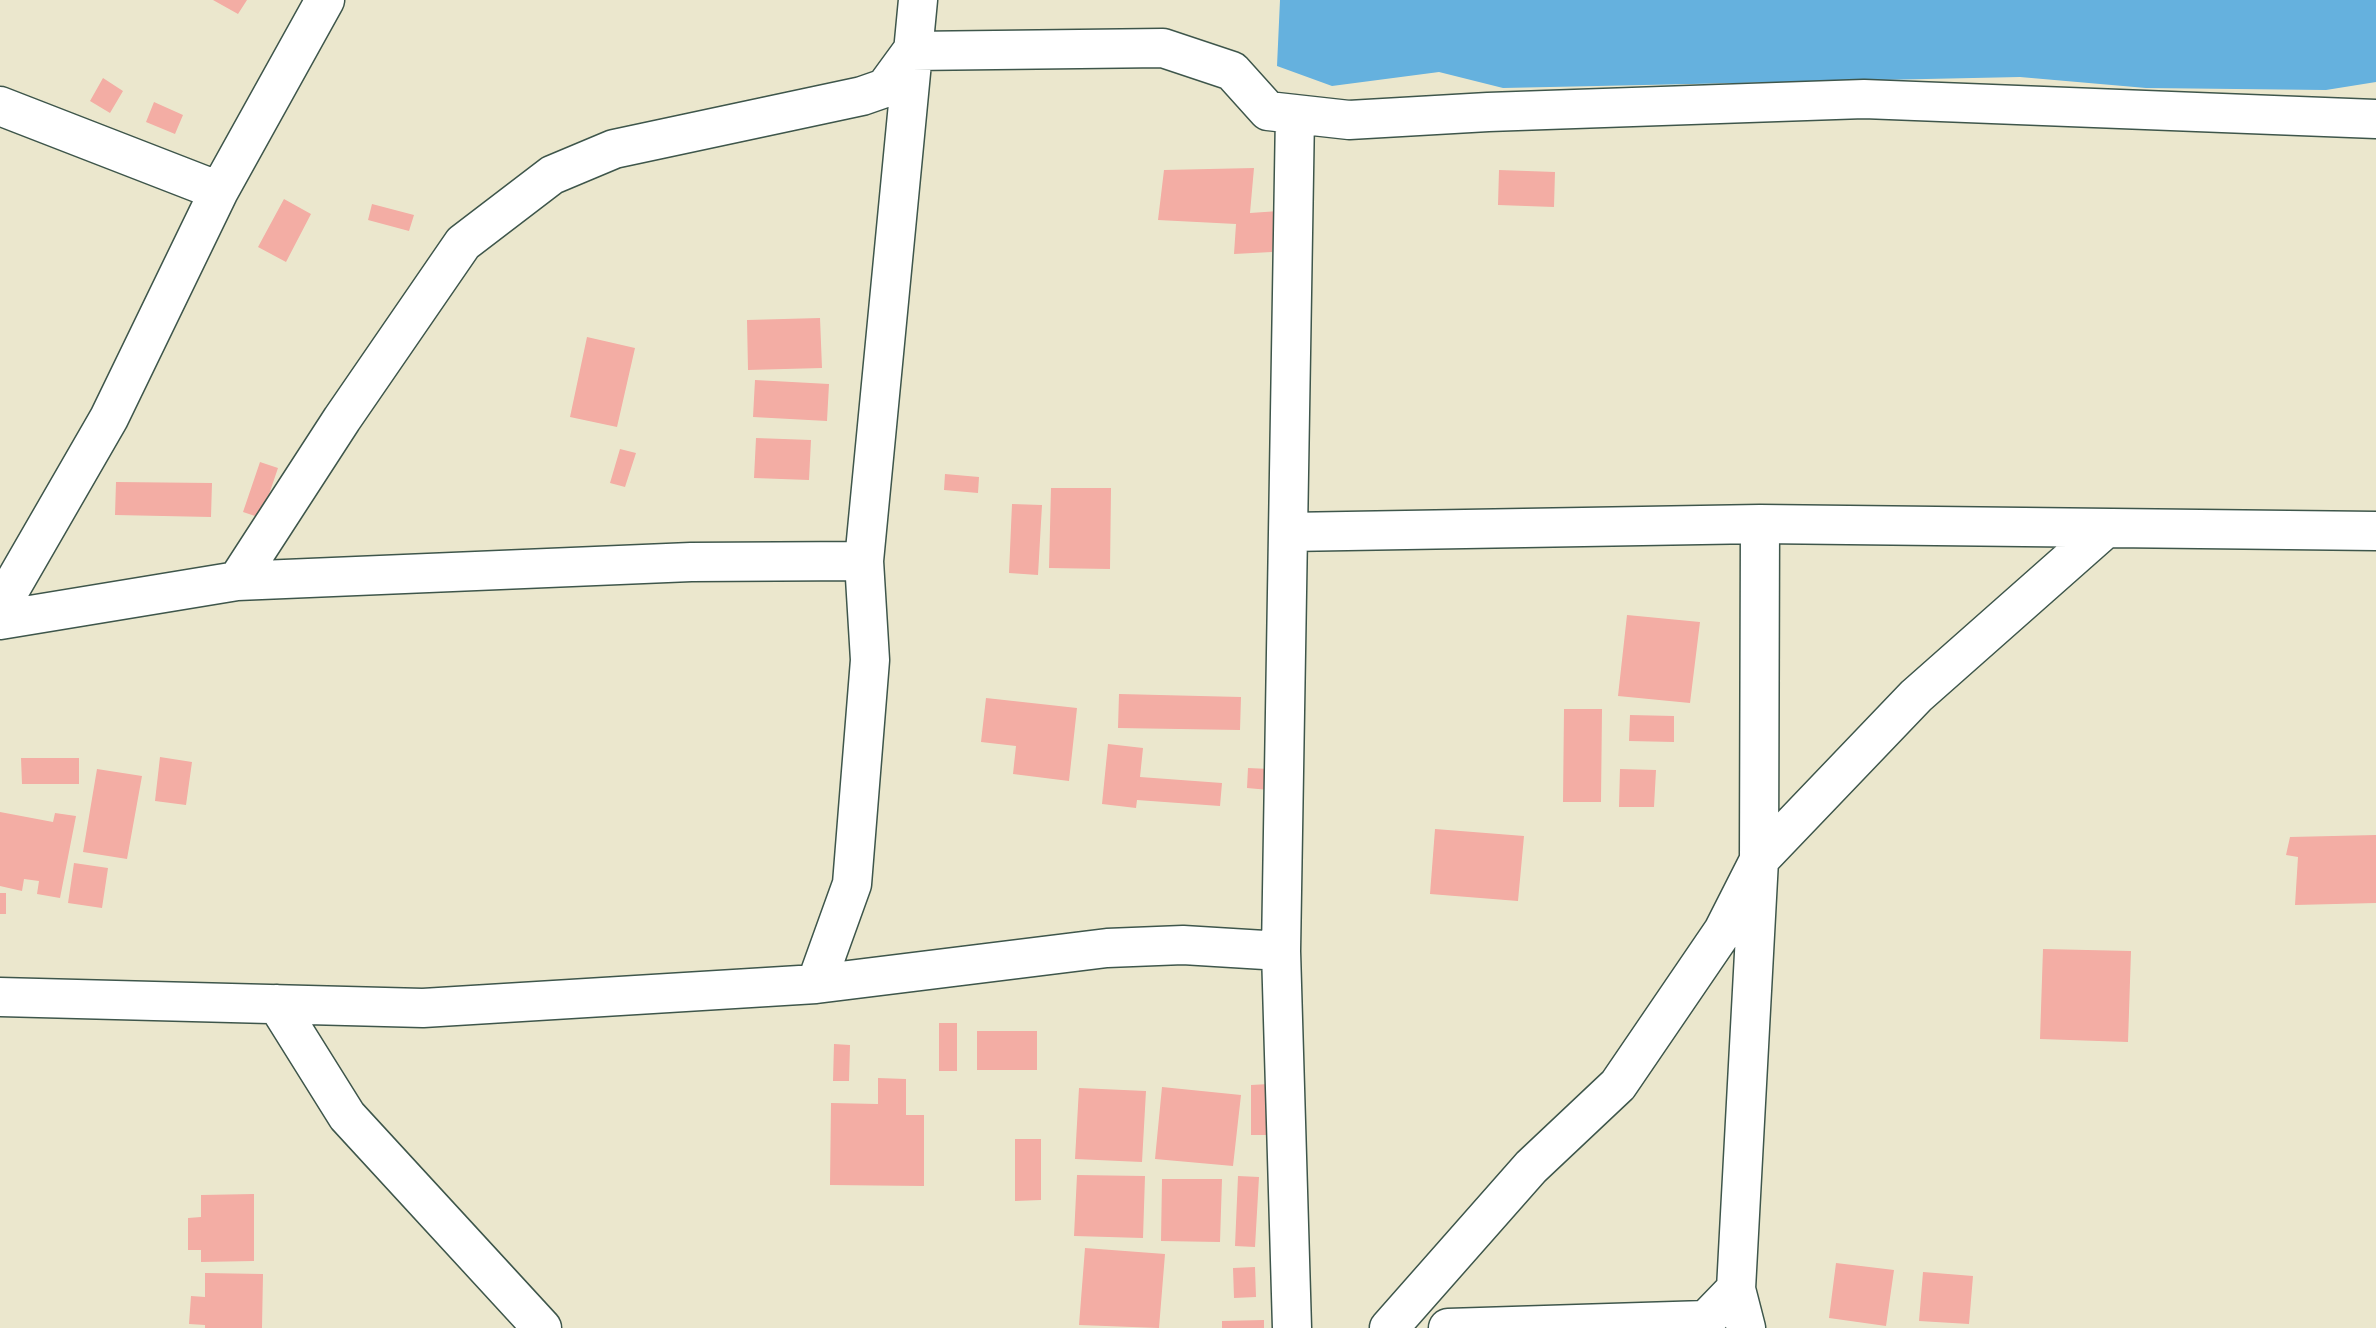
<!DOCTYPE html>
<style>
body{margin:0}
canvas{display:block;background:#ebe7cd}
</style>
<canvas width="2376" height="1328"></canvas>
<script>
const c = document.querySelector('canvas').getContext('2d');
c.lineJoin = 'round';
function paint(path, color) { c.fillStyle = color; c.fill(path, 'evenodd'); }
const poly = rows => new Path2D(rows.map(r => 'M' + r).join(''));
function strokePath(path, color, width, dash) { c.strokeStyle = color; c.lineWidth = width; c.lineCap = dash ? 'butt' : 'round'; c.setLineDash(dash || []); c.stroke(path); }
const water = poly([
 [1280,0,2376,0,2376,82,2326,90,2146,88,2020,77,1503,88,1439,72,1332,86,1277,66]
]);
const building = poly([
 [213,0,247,0,238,14],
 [103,78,123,91,110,113,90,101],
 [154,102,183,115,175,134,146,122],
 [1254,168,1250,213,1279,211,1272,252,1234,254,1236,224,1158,220,1164,170],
 [1499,170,1555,172,1554,207,1498,205],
 [284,199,311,214,286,262,258,247],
 [372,204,414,215,409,231,368,220],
 [820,318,822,368,748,370,747,320],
 [587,337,635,348,617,427,570,417],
 [755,380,829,384,827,421,753,417],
 [756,438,811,440,809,480,754,478],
 [620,449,636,453,625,487,610,483],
 [260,462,278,468,261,518,243,512],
 [945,474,979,477,978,493,944,490],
 [116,482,212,483,211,517,115,515],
 [1051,488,1111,488,1110,569,1049,568],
 [1012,504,1042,505,1038,575,1009,573],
 [1627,615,1700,622,1690,703,1618,696],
 [1119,694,1241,697,1240,730,1118,728],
 [986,698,1077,708,1069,781,1013,774,1016,746,981,742],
 [1564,709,1602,709,1601,802,1563,802],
 [1630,715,1674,716,1674,742,1629,741],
 [1108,744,1143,748,1140,777,1222,783,1220,806,1137,800,1136,808,1102,804],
 [160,757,192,762,186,805,155,801],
 [21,758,79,758,79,784,22,784],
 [1248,768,1270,769,1269,790,1247,788],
 [97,769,142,776,127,859,83,852],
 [1620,769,1656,770,1654,807,1619,807],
 [0,812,53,822,55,813,76,816,60,898,37,894,39,881,24,879,22,891,0,886],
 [1435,829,1524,836,1518,901,1430,894],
 [2376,835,2376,903,2295,905,2298,857,2286,855,2290,837],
 [74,863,108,868,102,908,68,903],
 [0,893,6,893,6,914,0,914],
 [2043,949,2131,951,2128,1042,2040,1039],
 [939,1023,957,1023,957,1071,939,1071],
 [977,1031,1037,1031,1037,1070,977,1070],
 [834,1044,850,1045,849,1081,833,1081],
 [878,1078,906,1079,906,1115,924,1115,924,1186,830,1185,831,1103,878,1104],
 [1269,1084,1269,1135,1251,1135,1251,1085],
 [1162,1087,1241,1095,1233,1166,1155,1159],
 [1079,1088,1146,1091,1142,1162,1075,1159],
 [1015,1139,1041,1139,1041,1200,1015,1201],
 [1077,1175,1145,1176,1143,1238,1074,1236],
 [1238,1176,1259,1177,1255,1247,1235,1246],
 [1162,1179,1222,1179,1220,1242,1161,1241],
 [254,1194,254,1261,201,1262,201,1250,188,1250,188,1218,201,1217,201,1195],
 [1085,1248,1165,1254,1159,1328,1079,1325],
 [1836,1263,1894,1270,1886,1326,1829,1318],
 [1255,1267,1256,1297,1234,1298,1233,1268],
 [1923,1272,1973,1276,1969,1324,1919,1321],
 [205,1273,263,1274,262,1328,205,1328,205,1325,189,1324,191,1296,205,1297],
 [1264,1320,1264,1328,1222,1328,1222,1321]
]);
const minor = poly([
 [0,106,219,191,109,418,0,607],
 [219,191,325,0],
 [1288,532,1760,524,2376,531],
 [237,581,691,562,864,561,918,0],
 [0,620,237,581,342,419,463,243,552,175,614,149,862,96,885,88,912,51,1163,48,1232,71,1268,111,1349,120,1488,112,1864,99,2376,119],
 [1281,951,1292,1328],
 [816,984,852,884,870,660,864,561],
 [0,997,423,1008,816,984,1107,948,1183,945,1281,951,1295,114],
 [277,1004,347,1116,542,1328],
 [1736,1289,1746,1328],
 [1389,1328,1531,1167,1618,1085,1723,931,1759,860,1760,524],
 [1448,1328,1706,1320,1736,1289,1759,860,1916,696,2106,528]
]);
paint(water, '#65b1de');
paint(building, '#f3ada4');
strokePath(minor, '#3e564b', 41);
strokePath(minor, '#fff', 38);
</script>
